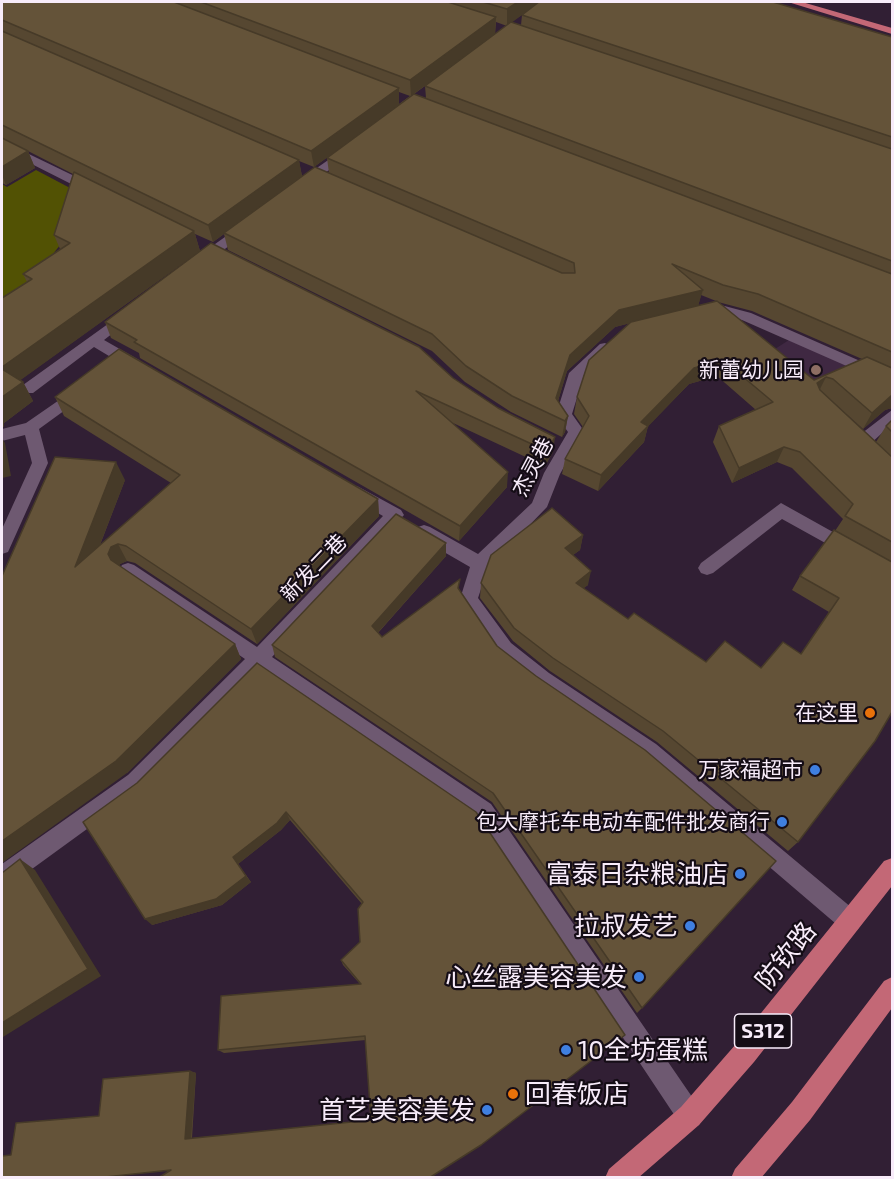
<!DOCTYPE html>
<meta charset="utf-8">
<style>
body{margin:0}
#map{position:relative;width:894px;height:1179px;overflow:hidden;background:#311f34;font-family:"Exo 2",sans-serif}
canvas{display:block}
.frame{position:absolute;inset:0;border:3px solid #f8ecfa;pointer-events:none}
</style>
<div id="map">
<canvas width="894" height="1179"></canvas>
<div class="frame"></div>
</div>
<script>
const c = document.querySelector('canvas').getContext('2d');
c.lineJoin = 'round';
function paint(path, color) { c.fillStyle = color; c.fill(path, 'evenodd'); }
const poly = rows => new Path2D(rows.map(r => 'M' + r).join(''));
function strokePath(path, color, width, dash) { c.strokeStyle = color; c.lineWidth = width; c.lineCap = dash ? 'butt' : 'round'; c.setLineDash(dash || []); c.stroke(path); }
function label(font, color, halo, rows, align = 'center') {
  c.font = font + ' "Exo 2","Noto Sans SC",sans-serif'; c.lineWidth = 4.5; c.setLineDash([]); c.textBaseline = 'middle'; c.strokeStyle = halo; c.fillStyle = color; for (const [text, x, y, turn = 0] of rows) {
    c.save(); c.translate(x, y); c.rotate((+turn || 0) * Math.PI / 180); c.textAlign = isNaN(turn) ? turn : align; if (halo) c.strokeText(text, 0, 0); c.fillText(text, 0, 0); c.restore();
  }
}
const built = poly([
 [789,340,848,365,811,394,764,356]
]);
const forest = poly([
 [36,170,72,189,65,239,2,317,2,184,7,187]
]);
const minor = poly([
 [2,141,97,187,99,190,93,194,89,193,2,149,2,141],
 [347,147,351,148,351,154,306,187,298,187,298,181,347,147],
 [246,222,253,226,251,229,204,265,194,265,194,259,246,222],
 [717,304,751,313,892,375,892,386,742,320,718,314,703,315,703,309,717,304],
 [126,311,133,316,131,319,104,340,139,360,142,364,139,368,129,368,94,347,33,393,23,393,20,389,23,385,126,311],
 [605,343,612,348,584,375,572,414,584,431,560,474,547,507,488,568,478,598,511,643,549,673,656,744,858,913,861,921,858,929,850,932,842,929,642,758,535,685,497,655,460,599,470,567,418,537,415,532,418,527,424,525,430,527,478,554,532,503,544,473,568,432,556,415,569,373,600,344,605,343],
 [78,387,86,393,83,397,39,429,48,463,8,552,2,554,2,529,32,463,25,435,2,441,2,429,26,423,78,387],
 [892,410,892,424,869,445,857,445,855,441,857,437,892,410],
 [357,486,401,510,404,515,272,657,491,804,699,1107,703,1116,699,1125,690,1129,681,1125,477,818,260,670,142,789,10,885,2,888,2,864,128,775,245,659,122,575,119,570,122,565,128,563,134,565,257,647,383,516,351,498,349,493,351,488,357,486],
 [781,503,892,565,892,580,782,519,713,573,707,575,701,573,698,568,701,563,781,503]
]);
const major = poly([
 [788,2,802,2,892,28,892,34,788,2],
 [892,858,892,886,754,1062,699,1125,638,1178,605,1178,609,1169,681,1107,736,1044,884,861,892,858],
 [892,977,892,1008,810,1120,761,1178,731,1178,735,1169,792,1102,884,981,892,977]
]);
const wall = poly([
 [2,2,773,2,892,37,892,408,885,410,863,429,834,403,876,442,886,426,892,420,892,712,798,842,788,851,657,742,550,671,513,641,480,598,481,583,583,535,580,550,573,555,588,585,583,588,628,619,706,662,761,668,801,654,829,612,792,590,800,576,835,531,843,519,792,468,777,462,732,483,713,442,719,426,756,410,717,376,689,384,648,426,644,442,598,491,562,474,565,459,583,427,574,414,577,397,630,323,615,327,567,371,558,401,568,416,565,432,562,437,511,412,465,382,432,351,228,250,224,234,213,242,195,234,200,251,20,380,23,382,33,401,4,423,4,426,2,428,27,282,23,274,60,249,54,235,73,174,28,151,35,168,6,185,2,183],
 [526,12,522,15,521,25,511,22],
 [496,22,507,26,495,34],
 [425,86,426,98,414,94],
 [399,92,410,96,399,104],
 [366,129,327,158,329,173,302,176,299,161,314,167],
 [701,295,716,301,698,306],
 [718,302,752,311,862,359,814,380],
 [105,322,453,378,553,452,545,466,453,423,507,487,459,541,140,358,139,353,111,338],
 [55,397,378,499,379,516,257,644,135,563,127,561,120,564,119,566,235,644,241,659,127,773,2,576,125,480,100,545,171,483,64,416],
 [446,543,446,556,378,633,382,637,460,591,642,1008,637,1013,492,802,275,657,272,645],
 [257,663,481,1145,11,1155,99,1116,190,1071,196,1073,192,1138,371,1120,366,1040,224,1053,218,1050,360,984,343,965,341,960,360,942,362,904,290,820,281,830,238,864,251,882,222,905,152,925,137,783]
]);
const shadedWall = poly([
 [518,2,540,2,507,26,507,9],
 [496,17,495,34,411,96,410,80],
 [399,88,399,105,314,167,311,151],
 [28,151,35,168,6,185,2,175,2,167],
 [299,160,302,177,213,242,208,225],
 [194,231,200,251,11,387,2,370,2,367],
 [703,290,698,306,615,327,567,371,554,414,556,398,570,355,619,310],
 [723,360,717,376,689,384,637,438,641,422,694,368],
 [826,377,818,393,817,383],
 [23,382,33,401,4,423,4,426,2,428,2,397],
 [892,395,892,408,885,410,863,429,872,413],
 [568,416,565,432,562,437,565,421],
 [648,426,644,442,598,491,601,475],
 [555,437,553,452,545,466,547,451],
 [2,438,5,443,11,476,2,478],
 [784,447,777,462,732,483,739,468],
 [116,462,125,480,85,583,75,567],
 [508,472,507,487,459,541,460,526],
 [378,499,379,516,257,644,251,629],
 [583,535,580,550,562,563,565,548],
 [446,543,446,556,373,638,372,626],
 [118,544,127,561,120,564,117,571,108,554,111,547],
 [591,571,588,585,573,597,576,583],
 [235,644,241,659,127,773,2,863,2,841],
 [286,812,290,820,281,830,238,864,233,857],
 [20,859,35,870,101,976,3,1037,2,1037,2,1023],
 [246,876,251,882,222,905,152,925,145,919],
 [190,1071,196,1073,191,1139,185,1139]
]);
const building = poly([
 [2,2,174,2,399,88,311,151,2,20,2,2],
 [201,2,448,2,496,17,410,80,201,2],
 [483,2,518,2,507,9,483,2],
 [539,2,773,2,892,37,892,137,522,15,539,2],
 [511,22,892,149,892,261,425,86,511,22],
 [2,31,299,160,208,225,2,125,2,31],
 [414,94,892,274,892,352,758,294,723,285,672,264,703,290,619,310,570,355,556,398,568,416,565,421,512,396,466,366,432,334,224,233,315,167,562,273,575,273,574,263,327,158,414,94],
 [2,138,28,151,2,167,2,138],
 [74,172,194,231,2,367,2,298,32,279,23,274,70,243,54,235,74,172],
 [211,243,419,347,453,378,498,408,555,437,547,451,416,391,508,472,460,526,134,342,137,340,105,322,211,243],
 [717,301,814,380,867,357,892,368,892,395,872,413,833,379,826,377,817,383,820,390,892,457,892,542,845,516,853,504,800,452,784,447,739,468,719,426,773,402,723,360,694,368,641,422,648,426,601,475,565,459,589,416,577,397,589,360,631,322,717,301],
 [119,349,378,499,251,629,126,546,118,544,111,547,108,554,111,560,235,644,116,761,2,841,2,576,55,457,116,462,75,567,180,475,55,397,119,349],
 [2,369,23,382,2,397,2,369],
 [892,420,892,432,886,426,892,420],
 [552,508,583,535,565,548,591,571,576,583,628,619,634,613,706,662,725,641,761,668,783,642,801,654,839,598,800,576,834,530,892,562,892,712,875,741,798,842,663,731,553,658,514,628,481,583,491,555,552,508],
 [396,514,446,543,372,626,382,637,460,579,458,588,497,646,536,676,645,750,776,861,642,1008,493,793,272,645,396,514],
 [257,663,476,812,625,1035,481,1145,429,1178,158,1178,171,1170,96,1178,2,1178,2,1156,11,1155,16,1123,99,1116,103,1079,190,1071,185,1139,371,1120,365,1036,218,1050,221,996,361,984,341,960,360,942,358,909,363,902,286,812,277,823,233,857,246,876,216,899,145,919,83,822,137,783,257,663],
 [20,859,88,969,2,1023,2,873,20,859]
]);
const markers = [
 [816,370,6,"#8d6e63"],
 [870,713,6,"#e8710a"],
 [815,770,6,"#3f7fe0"],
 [782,822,6,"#3f7fe0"],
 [740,874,6,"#3f7fe0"],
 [690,926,6,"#3f7fe0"],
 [639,977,6,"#3f7fe0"],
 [566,1050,6,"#3f7fe0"],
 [513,1094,6,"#e8710a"],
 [487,1110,6,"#3f7fe0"]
];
const shields = [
 [763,1031,57]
];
const shieldNames = [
 ["S312",763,1031]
];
const poiNames = [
 ["新蕾幼儿园",804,370],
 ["在这里",858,713],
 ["万家福超市",803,770],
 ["包大摩托车电动车配件批发商行",770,822]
];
const streetNames = [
 ["杰灵巷",533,467,-62],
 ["新发二巷",314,568,-46]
];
const nearPoinames = [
 ["富泰日杂粮油店",728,874],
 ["拉叔发艺",678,926],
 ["心丝露美容美发",627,977],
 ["10全坊蛋糕",578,1050,"left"],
 ["回春饭店",525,1094,"left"],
 ["首艺美容美发",475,1110]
];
const nearStreetnames = [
 ["防钦路",786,956,-51]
];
paint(built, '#3f2842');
paint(forest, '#525204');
paint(minor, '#6e5971');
paint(major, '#c36876');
paint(wall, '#564731');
paint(shadedWall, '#463a28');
paint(building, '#645339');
strokePath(building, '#463a28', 1.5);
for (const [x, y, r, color] of markers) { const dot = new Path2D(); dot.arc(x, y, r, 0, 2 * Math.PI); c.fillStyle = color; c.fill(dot); strokePath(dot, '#150d16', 2); }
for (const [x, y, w] of shields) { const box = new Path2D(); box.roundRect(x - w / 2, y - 17, w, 34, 4.5); c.fillStyle = '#150d16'; c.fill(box); strokePath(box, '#f8ecfa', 1.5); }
label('bold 20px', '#f8ecfa', null, shieldNames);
label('21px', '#f8ecfa', '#150d16', poiNames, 'right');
label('21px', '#f8ecfa', '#150d16', streetNames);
label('26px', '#f8ecfa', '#150d16', nearPoinames, 'right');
label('26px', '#f8ecfa', '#150d16', nearStreetnames);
</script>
